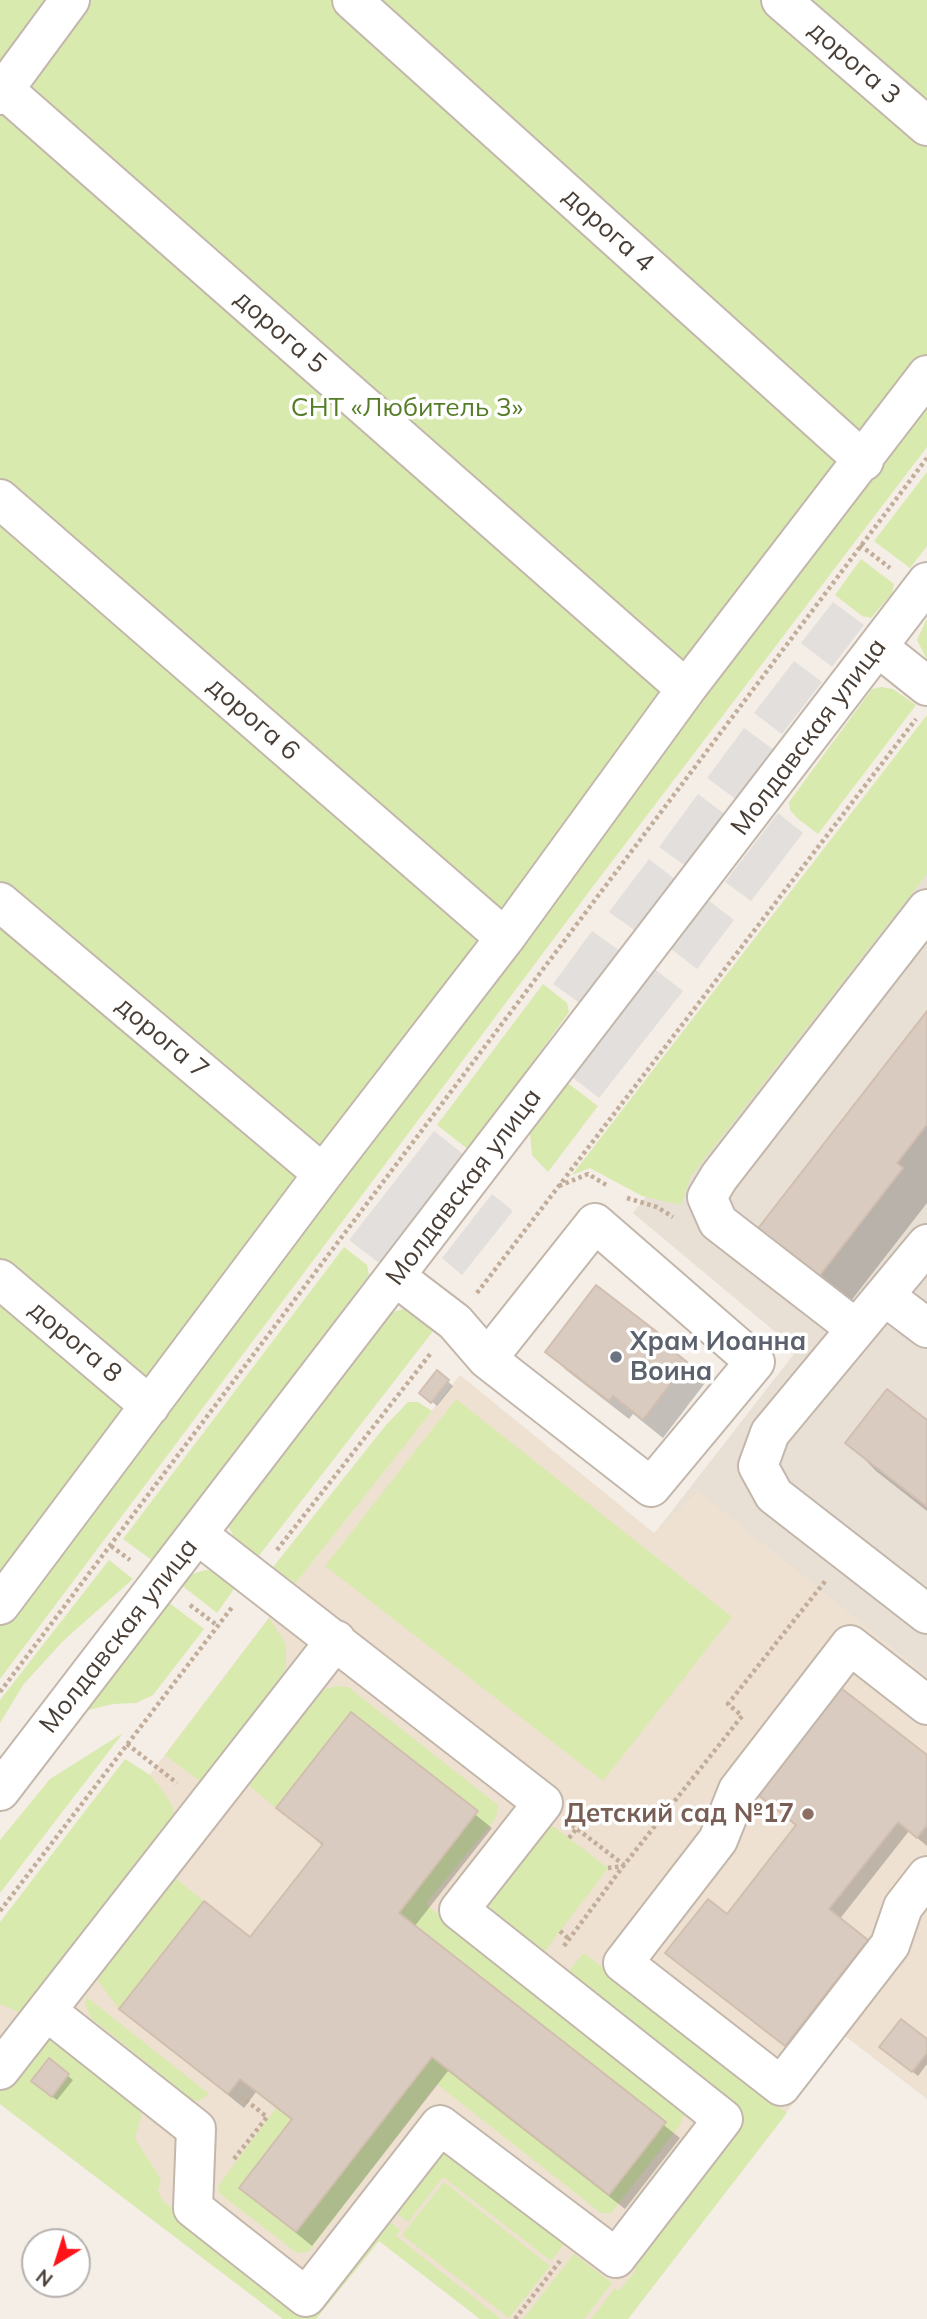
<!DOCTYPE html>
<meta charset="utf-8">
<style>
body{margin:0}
#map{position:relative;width:927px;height:2319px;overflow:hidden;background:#f4eee7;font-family:Mulish,sans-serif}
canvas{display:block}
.north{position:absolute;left:21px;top:2228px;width:70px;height:70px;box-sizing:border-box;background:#fff;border:2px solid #b6b2af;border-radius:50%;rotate:218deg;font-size:19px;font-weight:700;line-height:28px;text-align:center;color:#483e36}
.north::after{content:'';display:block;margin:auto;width:24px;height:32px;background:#ff1318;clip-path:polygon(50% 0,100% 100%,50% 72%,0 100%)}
</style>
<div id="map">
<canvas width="927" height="2319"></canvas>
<div class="north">N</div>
</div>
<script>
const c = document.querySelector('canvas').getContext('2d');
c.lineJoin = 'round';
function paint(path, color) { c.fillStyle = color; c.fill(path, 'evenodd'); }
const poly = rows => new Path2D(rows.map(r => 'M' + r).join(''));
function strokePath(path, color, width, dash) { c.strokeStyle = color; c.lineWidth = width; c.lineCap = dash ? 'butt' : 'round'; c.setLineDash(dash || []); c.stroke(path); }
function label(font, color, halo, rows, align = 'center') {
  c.font = font + ' Mulish,sans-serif'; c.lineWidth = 7; c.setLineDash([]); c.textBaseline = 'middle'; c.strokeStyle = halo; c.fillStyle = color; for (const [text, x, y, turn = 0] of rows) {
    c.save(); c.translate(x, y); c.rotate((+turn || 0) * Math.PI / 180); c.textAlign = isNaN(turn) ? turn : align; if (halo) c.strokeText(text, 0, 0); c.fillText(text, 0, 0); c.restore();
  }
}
const residential = poly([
 [927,844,927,1676,698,1492,654,1534,797,1350,633,1213]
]);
const education = poly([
 [460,1375,654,1533,698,1491,927,1676,927,2099,845,2036,628,2319,480,2319,379,2241,316,2319,283,2319,0,2104,0,1972,283,1599]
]);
const green = poly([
 [0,0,927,0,927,447,594,885,0,1679],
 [927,472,927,546,910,568,874,541],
 [861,559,894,584,892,593,871,618,862,616,835,595],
 [927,619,927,660,917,640],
 [881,687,893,689,916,705,818,834,797,818,790,810,789,802,872,689],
 [927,715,927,874,691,1176,681,1205,642,1196,590,1168,572,1175],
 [543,984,567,1003,569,1012,469,1150,437,1125],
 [565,1081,598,1106,548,1172,532,1155,530,1135,536,1118],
 [344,1247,367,1265,369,1275,153,1561,123,1539],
 [403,1309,422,1316,437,1326,258,1557,233,1535,227,1524,387,1314],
 [456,1399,732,1617,603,1781,325,1566],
 [408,1402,418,1402,432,1411,295,1584,273,1567,386,1425],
 [109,1560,133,1579,63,1641,23,1685,0,1723,0,1700],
 [205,1570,214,1571,236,1586,217,1613,180,1584,187,1576],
 [168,1602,204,1629,153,1695,136,1703,113,1704,81,1712],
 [269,1618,286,1644,286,1667,276,1687,201,1782,165,1755],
 [338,1686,348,1687,498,1805,496,1818,427,1902,429,1907,684,2114,680,2125,611,2213,601,2213,437,2084,308,2252,297,2253,219,2193,218,2186,277,2107,292,2119,239,2188,296,2232,432,2057,609,2195,399,1913,478,1811,276,1808,246,1783,313,1699,325,1689],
 [123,1733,0,1893,0,1840,50,1779],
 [125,1759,150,1775,160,1787,173,1807,174,1817,21,2013,0,2004,0,1922],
 [545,1820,608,1868,544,1952,536,1952,500,1924,491,1910,488,1896],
 [175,1878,204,1901,119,2009,98,1981,101,1972],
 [584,1953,787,2113,628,2319,591,2319,615,2288,619,2291,636,2270,625,2260,736,2114,564,1977],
 [87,1998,88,1998,209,2094,199,2101,193,2100,91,2018,85,2004],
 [46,2035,141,2099,141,2117,135,2139,161,2179,158,2191,163,2201,303,2312,381,2215,400,2230,396,2236,501,2319,480,2319,379,2241,316,2319,283,2319,0,2104,0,2080],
 [49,2058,69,2074,52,2096,31,2081],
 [441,2136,570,2236,551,2261,443,2177,408,2222,388,2206],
 [444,2182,550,2266,509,2318,402,2235],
 [574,2254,612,2283,584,2319,523,2319]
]);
const parking = poly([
 [833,602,864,625,832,667,801,643],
 [794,661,822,682,782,734,754,713],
 [744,728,774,750,737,800,707,778],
 [698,794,726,815,687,867,659,847],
 [778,813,803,833,751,901,725,882],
 [649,859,676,880,637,932,609,912],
 [708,900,734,920,697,969,671,949],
 [592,931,620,951,581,1004,553,984],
 [652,967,683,991,599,1098,568,1074],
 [434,1131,463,1154,379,1263,349,1240],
 [492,1194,513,1211,462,1275,442,1258]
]);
const shadow = poly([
 [927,1014,927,1203,847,1306,758,1231],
 [660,1336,705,1383,663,1438,633,1414,629,1419,566,1370,547,1351],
 [437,1372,453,1386,437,1406,426,1397],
 [927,1422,927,1511,876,1471,848,1442],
 [352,1715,492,1828,414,1927,680,2138,625,2209,448,2071,312,2246,241,2188,293,2121,256,2092,244,2108,121,2009,250,1940,323,1846,279,1808],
 [927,1757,927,1846,909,1831,839,1920,877,1951,796,2055,668,1953,727,1916],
 [927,2041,927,2064,918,2076,886,2051],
 [49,2061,73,2080,57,2100,38,2086]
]);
const building = poly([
 [927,1011,927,1124,897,1163,903,1168,817,1279,756,1231,927,1011],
 [596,1285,661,1335,658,1339,687,1362,643,1420,613,1396,609,1401,545,1352,596,1285],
 [437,1370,449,1380,431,1403,419,1393,437,1370],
 [887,1389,927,1420,927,1507,845,1443,887,1389],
 [841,1688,927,1755,927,1825,917,1838,898,1822,829,1909,868,1940,785,2046,665,1953,708,1899,727,1914,796,1825,757,1794,841,1688],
 [351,1712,478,1811,399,1913,666,2122,609,2195,432,2057,296,2232,239,2188,292,2119,240,2079,228,2094,119,2009,204,1901,250,1937,323,1844,276,1808,351,1712],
 [901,2019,927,2039,927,2053,912,2072,879,2047,901,2019],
 [49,2058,69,2074,52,2097,31,2081,49,2058]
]);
const path = poly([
 [860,545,890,568],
 [559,1186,588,1174,608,1186],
 [627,1198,657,1207,673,1217],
 [477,1293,916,719],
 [111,1546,130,1560],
 [277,1550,431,1353],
 [190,1605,218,1626],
 [0,1692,927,458],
 [127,1744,177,1783],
 [572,1825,624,1865,742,1716,728,1704,826,1580],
 [569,1838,577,1828],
 [608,1868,624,1866],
 [0,1911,233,1606],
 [560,1931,569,1939],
 [564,1946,624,1865],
 [234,2159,267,2117,242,2097],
 [515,2319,560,2261]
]);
const minor = poly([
 [352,0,864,461],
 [781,0,927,126],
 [0,86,686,689],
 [0,95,70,0],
 [0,499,505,938],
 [878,647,927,686],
 [0,902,323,1174],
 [927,1244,770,1433,758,1466,774,1495,927,1614],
 [396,1277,455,1322,487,1359,651,1487,755,1362,595,1223,487,1359],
 [0,1279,150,1406],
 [886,1297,927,1328],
 [855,1328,718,1222,707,1197,719,1177,927,909],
 [0,1605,323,1174,505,938,686,689,927,375],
 [927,1705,850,1645,738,1790,718,1840,623,1963,781,2086,890,1945,903,1907,927,1876],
 [0,1791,927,582],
 [48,2012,196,2129,193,2208,306,2297,440,2125,616,2258,723,2119,459,1910,543,1803,197,1534],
 [0,2070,336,1640]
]);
const markers = [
 [616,1357,7,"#6b7280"],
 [808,1814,7,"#8d6e63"]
];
const streetNames = [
 ["дорога 3",854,63,41],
 ["дорога 4",608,230,42],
 ["дорога 5",280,332,41],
 ["дорога 6",253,719,41],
 ["Молдавская улица",809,737,-53],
 ["дорога 7",162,1038,40],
 ["Молдавская улица",464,1187,-53],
 ["дорога 8",75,1342,40],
 ["Молдавская улица",119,1636,-52]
];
const parkNames = [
 ["СНТ «Любитель 3»",407,408]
];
const worshipNames = [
 ["Храм Иоанна",630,1342],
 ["Воина",630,1372]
];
const educationNames = [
 ["Детский сад №17",794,1814]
];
paint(residential, '#e8dfd5');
paint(education, '#eee1d1');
paint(green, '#d9eaaf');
paint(parking, '#e2dfdc');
paint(shadow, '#0003');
paint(building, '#d9cbbf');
strokePath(building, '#d1beaf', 2);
strokePath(minor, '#c3b7ac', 42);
strokePath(path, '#c2ad9a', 4.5, [3.5, 3.5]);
strokePath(minor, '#fff', 38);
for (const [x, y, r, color] of markers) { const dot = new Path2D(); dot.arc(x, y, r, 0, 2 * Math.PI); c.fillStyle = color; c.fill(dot); strokePath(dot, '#fff', 2.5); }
label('26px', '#483e36', '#fff', streetNames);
label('26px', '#557c27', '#fff', parkNames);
label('bold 26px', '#5b616d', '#fff', worshipNames, 'left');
label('bold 26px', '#785e54', '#fff', educationNames, 'right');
</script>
